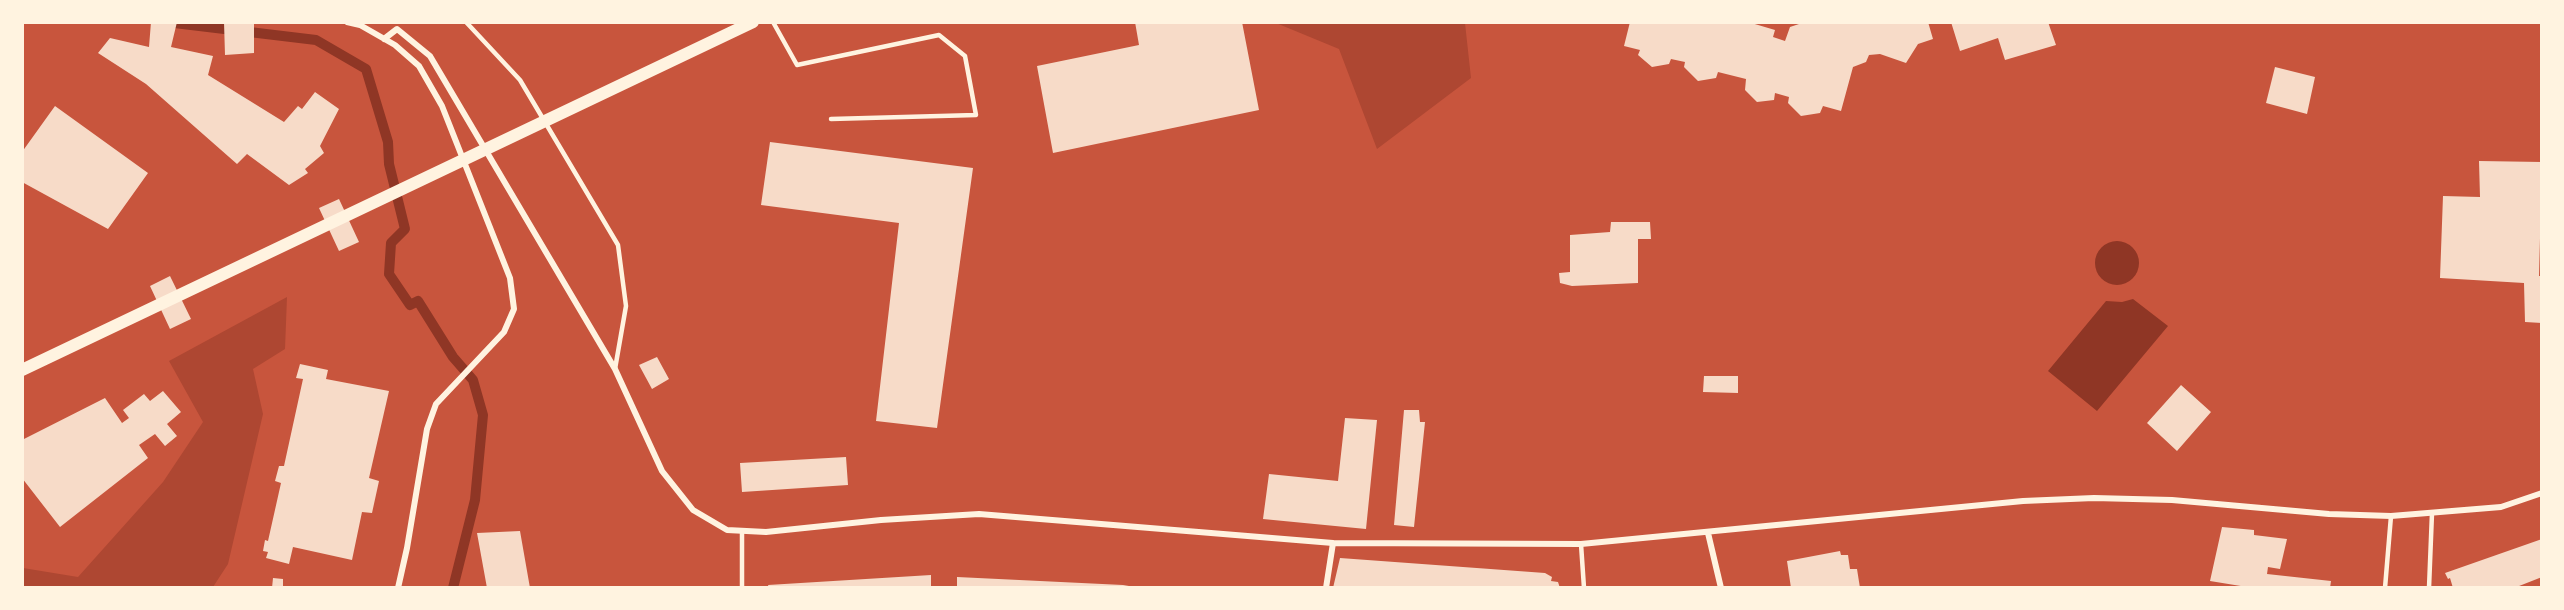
<!DOCTYPE html>
<style>
body{margin:0}
#map{position:relative;width:2564px;height:610px;overflow:hidden;background:#c8553d;font-family:"Work Sans",sans-serif}
canvas{display:block}
.frame{position:absolute;inset:0;border:24px solid #fff3e0;pointer-events:none}
</style>
<div id="map">
<canvas width="2564" height="610"></canvas>
<div class="frame"></div>
</div>
<script>
const c = document.querySelector('canvas').getContext('2d');
c.lineJoin = 'round';
function paint(path, color) { c.fillStyle = color; c.fill(path, 'evenodd'); }
const poly = rows => new Path2D(rows.map(r => 'M' + r).join(''));
function strokePath(path, color, width, dash) { c.strokeStyle = color; c.lineWidth = width; c.lineCap = dash ? 'butt' : 'round'; c.setLineDash(dash || []); c.stroke(path); }
const green = poly([
 [1276,23,1465,23,1471,78,1377,149,1339,49],
 [287,297,285,349,253,369,263,414,228,564,213,587,23,587,23,568,78,577,163,482,203,422,169,361]
]);
const water = poly([
 '2095 263a22 22 0 1 1 44 0a22 22 0 1 1-44 0Z',
 [2133,299,2168,326,2097,411,2048,371,2106,301,2122,302]
]);
const stream = poly([
 [166,22,316,40,366,69,388,142,389,164,405,229,391,243,389,274,410,305,418,301,453,357,473,380,483,415,475,500,453,588]
]);
const building = poly([
 [151,22,177,22,171,47,213,56,208,75,284,122,298,106,302,109,315,92,339,109,320,146,324,153,305,169,308,173,289,185,247,154,237,164,146,84,98,53,110,38,149,47],
 [224,22,254,22,254,53,225,55],
 [1135,22,1242,22,1259,110,1053,153,1037,66,1139,45],
 [1630,22,1748,22,1775,30,1773,37,1785,41,1790,27,1805,22,1928,22,1933,39,1918,44,1906,63,1880,54,1869,55,1866,62,1853,67,1841,111,1823,106,1820,113,1801,116,1788,103,1789,97,1775,93,1774,100,1757,102,1745,90,1746,79,1718,72,1716,78,1698,81,1684,67,1685,62,1671,59,1669,64,1652,67,1638,55,1640,50,1624,46],
 [1951,22,2048,22,2056,45,2005,60,1998,38,1960,51],
 [2275,67,2315,77,2307,114,2266,103],
 [55,106,148,173,108,229,22,182,22,152],
 [770,142,973,168,937,428,876,421,899,223,761,205],
 [2479,161,2542,162,2539,276,2542,276,2542,323,2525,322,2524,283,2440,278,2443,196,2480,197],
 [339,199,359,242,339,251,319,208],
 [1611,222,1650,222,1651,239,1638,239,1638,283,1572,286,1560,283,1559,273,1570,272,1570,235,1610,232],
 [170,276,191,319,170,329,150,286],
 [657,357,669,379,652,389,639,365],
 [300,364,328,370,326,379,389,391,369,478,379,481,372,513,362,512,352,560,293,547,289,564,266,558,268,552,263,551,265,540,268,541,281,483,275,481,279,466,284,466,303,379,296,378],
 [1704,376,1738,376,1738,393,1703,392],
 [2181,385,2211,412,2177,451,2147,423],
 [163,391,181,412,167,424,177,436,165,446,155,434,139,445,148,458,60,527,22,478,22,440,105,398,122,423,129,418,123,410,144,394,150,401],
 [1404,410,1419,410,1420,422,1425,422,1414,527,1394,525],
 [1345,418,1377,420,1366,529,1263,519,1269,474,1338,481],
 [846,457,848,485,742,492,740,463],
 [2222,527,2254,530,2254,535,2287,539,2280,569,2268,567,2267,574,2331,581,2330,588,2253,588,2210,581],
 [520,531,530,588,487,588,477,533],
 [2542,539,2542,577,2514,588,2453,588,2450,578,2448,579,2445,573],
 [1840,551,1841,555,1848,555,1850,569,1857,569,1860,588,1791,588,1787,561],
 [1340,558,1545,573,1552,577,1551,581,1558,582,1560,588,1333,588],
 [931,575,931,588,769,588,768,585],
 [957,577,1123,585,1141,588,957,588],
 [273,578,283,579,283,588,272,588]
]);
const service = poly([
 [466,22,520,80,618,245,626,306,615,369],
 [773,22,797,65,939,35,965,56,976,115,831,119],
 [742,531,742,588],
 [1581,544,1584,588],
 [2385,588,2391,516],
 [2429,588,2432,513]
]);
const minor = poly([
 [347,22,360,25,395,45,419,66,442,106,510,278,514,309,504,332,436,404,427,429,407,548,398,588],
 [384,39,397,29,430,56,615,369,662,471,693,510,727,530,766,532,881,520,979,514,1333,543,1581,544,2023,501,2094,498,2172,500,2329,514,2391,516,2501,507,2542,493],
 [1708,533,1721,588],
 [1326,588,1333,543]
]);
const secondary = poly([
 [22,370,753,22]
]);
paint(green, '#ae4732');
paint(water, '#8f3625');
strokePath(stream, '#8f3625', 10);
paint(building, '#f7dbc8');
strokePath(service, '#fff3e0', 4.5);
strokePath(minor, '#fff3e0', 6);
strokePath(secondary, '#fff3e0', 12);
</script>
